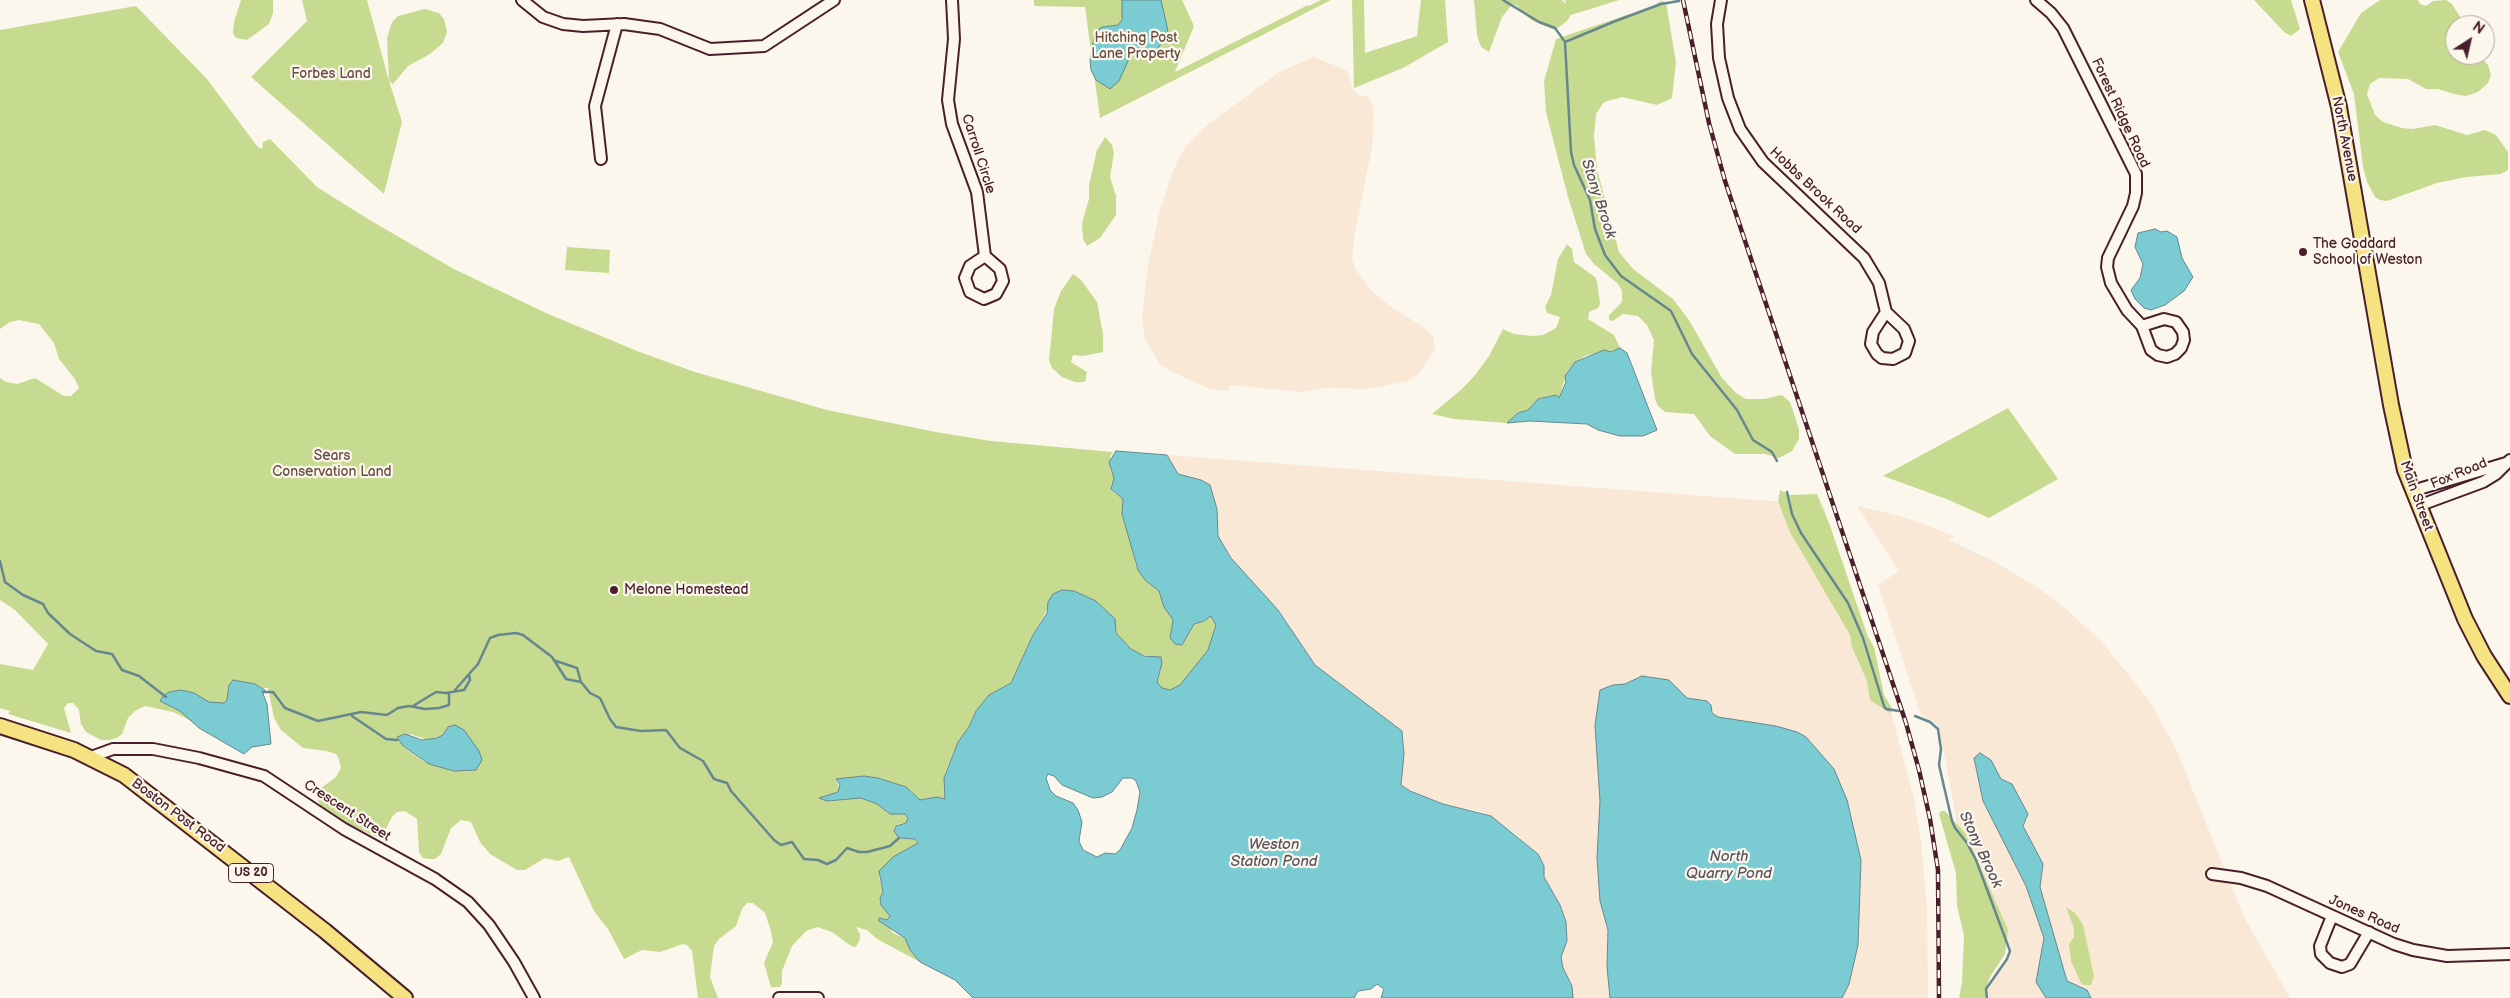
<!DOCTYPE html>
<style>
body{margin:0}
#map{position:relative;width:2510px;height:998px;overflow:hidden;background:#fbf7ec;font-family:"Balsamiq Sans",sans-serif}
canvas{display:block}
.north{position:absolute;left:2445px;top:15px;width:50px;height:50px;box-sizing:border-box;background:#fbf7ec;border:1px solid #b4a19f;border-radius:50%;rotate:35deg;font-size:14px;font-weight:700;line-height:20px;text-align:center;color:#4a1f2b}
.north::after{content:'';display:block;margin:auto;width:18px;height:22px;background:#4a1f2b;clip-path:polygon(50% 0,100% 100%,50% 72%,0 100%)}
</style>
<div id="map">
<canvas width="2510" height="998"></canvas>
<div class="north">N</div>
</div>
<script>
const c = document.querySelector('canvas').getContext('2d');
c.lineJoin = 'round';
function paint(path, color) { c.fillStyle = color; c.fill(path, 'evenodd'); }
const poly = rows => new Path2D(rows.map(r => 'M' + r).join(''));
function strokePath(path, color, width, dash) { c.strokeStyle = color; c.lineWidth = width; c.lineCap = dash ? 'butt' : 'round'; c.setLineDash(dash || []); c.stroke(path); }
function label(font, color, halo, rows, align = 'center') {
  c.font = font + ' "Balsamiq Sans",sans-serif'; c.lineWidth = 4.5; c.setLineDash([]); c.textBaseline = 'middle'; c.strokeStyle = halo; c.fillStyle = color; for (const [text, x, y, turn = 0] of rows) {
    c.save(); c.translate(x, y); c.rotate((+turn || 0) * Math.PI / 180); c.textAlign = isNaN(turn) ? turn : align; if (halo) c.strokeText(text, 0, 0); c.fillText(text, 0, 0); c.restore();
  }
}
const built = poly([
 [1313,57,1347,70,1353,89,1359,96,1367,96,1374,108,1372,147,1354,238,1352,259,1356,270,1372,291,1390,306,1426,329,1433,337,1435,348,1419,374,1408,381,1368,389,1326,388,1301,392,1230,385,1228,390,1223,391,1207,388,1161,366,1145,339,1142,318,1148,265,1159,214,1171,177,1179,157,1186,146,1206,126,1278,73],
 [1167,455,1823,505,1855,599,1849,603,1878,686,1890,708,1914,799,1921,841,1927,906,1928,998,1573,998,1572,986,1563,968,1561,957,1567,941,1566,922,1560,905,1544,877,1544,866,1538,854,1514,832,1483,812,1443,804,1410,791,1401,785,1404,738,1396,726,1388,722,1312,662,1284,617,1236,564,1223,545,1218,536,1217,509,1210,485,1201,480,1178,474],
 [1857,506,1900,516,1955,536,1949,540,1995,562,2034,585,2064,607,2102,642,2150,702,2176,749,2244,917,2290,998,1989,998,1988,989,2012,950,1958,828,1939,726,1921,715,1878,585,1899,571]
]);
const green = poly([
 [241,0,273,0,273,13,269,24,247,40,236,38,233,33,234,22],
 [302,0,367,0,389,81,387,38,392,22,398,16,425,9,439,13,444,19,447,32,443,43,430,54,408,66,393,84,389,81,402,122,384,194,251,77,307,21],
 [1034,0,1182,0,1194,26,1175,72,1308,5,1309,6,1321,0,1331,0,1100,118,1085,7,1034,6],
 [1352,0,1364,0,1365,53,1417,36,1421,0,1445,0,1448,42,1403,68,1354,88],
 [1474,0,1562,0,1566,4,1565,0,1619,0,1571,15,1567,21,1555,30,1531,20,1516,5,1511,6,1502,17,1489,52,1481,47,1477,35],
 [2254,0,2291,0,2300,29,2291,36,2284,32],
 [2380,0,2418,0,2420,4,2426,6,2433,1,2446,0,2452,4,2465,25,2455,25,2455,55,2479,55,2488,65,2491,75,2488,83,2478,92,2466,96,2454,94,2438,89,2426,89,2408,79,2379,78,2370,84,2367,94,2375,115,2383,122,2402,128,2413,129,2435,125,2467,135,2485,130,2496,135,2508,152,2508,170,2501,174,2466,177,2437,183,2387,201,2380,200,2375,197,2367,182,2363,167,2354,94,2338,52,2361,13],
 [1661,1,1666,2,1676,62,1672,98,1657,105,1622,97,1604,102,1596,114,1594,136,1597,169,1619,252,1633,269,1673,299,1689,320,1722,378,1736,393,1746,399,1764,399,1782,395,1790,402,1799,429,1799,439,1792,451,1779,458,1765,454,1735,454,1710,436,1694,414,1665,412,1658,406,1655,399,1651,372,1654,340,1647,325,1638,316,1623,314,1613,321,1609,320,1609,315,1622,302,1622,290,1617,283,1594,264,1586,254,1568,197,1546,112,1544,81,1556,39,1653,6],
 [136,6,207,79,257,146,262,149,263,142,270,139,317,187,368,219,454,269,546,313,637,351,695,372,827,410,936,432,991,441,1113,452,1110,457,1110,468,1114,478,1111,486,1113,492,1123,499,1122,514,1131,540,1135,564,1145,580,1159,591,1164,607,1173,620,1170,638,1175,644,1182,645,1194,624,1204,621,1211,616,1216,625,1208,650,1180,685,1170,690,1162,688,1157,682,1161,670,1159,657,1138,654,1119,639,1116,633,1115,623,1096,601,1074,591,1062,590,1048,608,1033,635,1011,683,989,695,976,711,969,727,958,742,945,773,945,799,937,797,920,800,906,787,878,778,859,776,836,780,840,789,838,792,825,798,827,801,861,798,877,804,890,814,905,814,909,818,906,823,898,824,894,828,894,831,903,839,915,839,918,843,893,858,879,877,883,892,880,898,881,905,890,916,887,920,882,918,893,933,905,938,910,950,920,962,877,939,867,930,856,927,860,934,860,939,856,947,851,946,832,932,817,927,806,931,792,946,782,971,782,983,780,987,771,987,764,963,773,942,771,931,765,913,753,903,747,903,742,909,736,926,719,939,714,946,710,977,718,998,698,998,692,951,687,945,683,944,660,952,642,950,624,959,608,929,594,911,569,857,558,861,545,858,525,870,517,870,490,854,480,842,471,822,461,820,451,828,441,854,435,859,429,859,423,858,419,852,417,819,405,811,397,812,392,817,382,836,377,837,344,822,323,809,319,803,317,791,336,777,341,768,339,759,336,754,326,751,303,748,281,730,274,718,268,688,263,688,255,684,228,739,173,712,145,706,135,711,128,718,122,734,117,738,109,740,101,740,86,732,81,724,79,710,73,703,68,703,64,708,71,733,8,714,10,711,0,708,0,664,33,670,48,644,15,610,0,600,0,378,6,382,17,384,35,378,64,396,71,396,79,388,75,379,59,359,54,343,39,324,19,320,10,322,0,329,0,30],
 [410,734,428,740,440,737,443,734,476,770,454,771,423,761,403,747],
 [1105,137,1112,145,1114,153,1110,177,1116,196,1116,215,1100,238,1087,246,1083,239,1082,223,1089,199,1089,185,1097,150],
 [1567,244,1572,249,1574,262,1595,277,1597,281,1600,304,1598,308,1589,312,1588,319,1614,335,1620,348,1611,352,1599,352,1585,356,1575,362,1567,372,1559,398,1553,395,1538,399,1528,410,1518,413,1507,423,1454,419,1432,414,1462,389,1476,374,1489,356,1503,329,1514,334,1532,336,1543,335,1556,328,1560,317,1547,313,1545,307,1551,295,1558,259],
 [567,247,610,250,609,273,565,270],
 [1073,274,1081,280,1097,302,1103,334,1103,352,1083,356,1073,355,1071,362,1087,372,1085,382,1075,382,1062,377,1052,368,1049,360,1054,309,1061,291],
 [2008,408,2058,479,1989,518,1949,500,1883,476],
 [1780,490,1790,495,1817,494,1830,526,1868,637,1874,647,1884,695,1893,710,1890,713,1870,700,1867,681,1852,647,1850,635,1790,532,1778,501],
 [1941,811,1945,811,1966,834,2008,930,2005,954,1990,977,1986,988,1987,998,1959,998,1962,983,1964,935,1957,906,1956,873,1939,814],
 [2066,907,2075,913,2083,925,2094,976,2091,985,2084,985,2081,983,2071,961,2069,944,2074,937,2074,928]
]);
const water = poly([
 [1122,0,1161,0,1168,31,1152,59,1133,50,1119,81,1110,89,1096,80,1091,70,1090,60,1095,32,1102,27,1118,25,1122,20,1122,0],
 [2155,229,2161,232,2167,231,2177,237,2182,258,2193,277,2184,291,2165,305,2151,310,2144,308,2135,299,2131,290,2140,278,2143,264,2135,247,2138,233,2155,229],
 [1620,348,1627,353,1657,430,1643,436,1620,436,1598,430,1587,424,1530,421,1507,423,1518,413,1528,410,1538,399,1556,395,1559,398,1566,382,1565,376,1575,362,1604,350,1611,352,1620,348],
 [1116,451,1167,455,1178,474,1201,480,1210,485,1217,509,1218,536,1231,558,1278,610,1315,665,1402,731,1404,754,1401,785,1410,791,1443,804,1491,816,1538,854,1544,866,1544,877,1560,905,1566,922,1567,941,1561,957,1563,968,1572,986,1573,998,1381,998,1384,989,1377,984,1371,989,1358,991,1354,998,973,998,955,980,920,962,910,950,905,938,879,921,879,918,887,920,890,916,881,905,880,898,883,892,879,871,893,857,918,843,915,839,899,838,894,831,896,826,906,823,908,818,905,814,890,814,877,804,861,798,827,801,819,798,838,792,840,785,836,779,864,776,878,778,906,787,920,800,937,797,945,799,944,778,958,742,969,727,976,711,989,695,1011,683,1033,635,1047,613,1048,602,1053,594,1062,590,1074,591,1096,601,1115,619,1116,633,1131,649,1144,656,1161,657,1162,663,1157,682,1162,688,1170,690,1180,685,1208,650,1216,625,1211,616,1204,621,1194,624,1182,645,1175,644,1170,638,1173,620,1164,607,1159,591,1145,580,1138,570,1122,514,1123,499,1111,489,1114,478,1109,462,1116,451],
 [1048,774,1054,776,1062,785,1093,798,1102,797,1112,792,1123,778,1132,778,1136,781,1140,792,1137,810,1132,828,1120,850,1115,854,1105,853,1097,857,1083,850,1079,841,1082,822,1078,810,1073,803,1056,796,1050,790,1046,778,1048,774],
 [1642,676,1669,680,1687,698,1707,701,1711,705,1712,713,1718,717,1776,726,1797,732,1806,737,1834,769,1847,800,1861,860,1858,945,1849,984,1842,998,1610,998,1607,967,1608,930,1600,901,1597,858,1600,801,1595,725,1600,690,1613,685,1625,684,1642,676],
 [233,680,255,684,265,690,263,694,267,704,271,744,252,747,244,754,199,728,180,711,160,701,163,696,169,692,181,690,194,693,209,702,224,703,227,700,229,685,233,680],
 [455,725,464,730,479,751,482,760,476,770,454,771,429,764,403,746,397,737,405,734,422,740,437,738,443,735,448,727,455,725],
 [1980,753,1991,760,2001,779,2012,784,2028,814,2023,826,2043,864,2040,887,2067,981,2087,990,2091,998,2046,998,2036,982,2044,938,2026,886,1983,801,1974,758,1980,753]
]);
const stream = poly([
 [1503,0,1539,22,1555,28,1565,42,1571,152,1574,165,1590,200,1595,229,1605,255,1621,276,1671,311,1692,354,1737,410,1753,440,1772,452,1777,461],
 [1565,42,1613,22,1661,4,1679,1],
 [1787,492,1792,514,1801,533,1848,603,1863,638,1884,706,1886,709,1899,711],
 [0,561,5,582,23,595,43,604,48,613,70,634,96,651,112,654,122,670,139,676,166,697],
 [556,661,577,668,581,682,590,693,600,698,610,719,616,727,641,731,666,730,680,748,703,761,714,779,727,783,731,791,774,840,781,845,792,842,804,859,818,860,827,864,836,860,847,848,859,852,867,852,890,846,899,838],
 [455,690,478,664,490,638,498,635,516,633,523,635,552,657,566,679,581,682],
 [263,692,273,692,285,708,318,721,361,712,387,715,398,708,409,706,425,709,439,708,449,705,449,693],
 [413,706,436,692,446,693,464,690,470,680,469,675],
 [352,716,386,739,397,740],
 [1915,716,1930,722,1938,729,1941,749,1939,765,1952,821,1955,828,1967,843,1976,860,2010,951,2007,959,1986,989,1987,998]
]);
const minor = poly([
 [522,0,543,17,563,24,583,26,624,24,660,29,710,49,764,46,834,0],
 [952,0,954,39,948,100,952,124,977,192,985,256],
 [1721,0,1717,24,1719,58,1728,98,1740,129,1763,162,1864,258,1879,283,1886,312],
 [2036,0,2051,13,2063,28,2136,174,2136,193,2133,206,2108,258,2107,267,2111,283,2127,310,2142,326,2151,350,2158,355,2167,357,2175,354,2181,348,2184,340,2183,332,2176,322,2164,319,2142,326],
 [601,159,595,106,617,24],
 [985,256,1000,269,1003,281,996,294,984,299,970,292,965,278,970,266,985,256],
 [1886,312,1904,329,1909,341,1905,353,1893,359,1882,358,1877,354,1871,344,1873,332,1886,312],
 [2412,491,2506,463],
 [2418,506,2483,482,2496,474,2510,460],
 [91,757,113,749,153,749,199,758,264,776,344,829,435,879,468,902,489,925,514,962,534,998],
 [2212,874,2241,878,2267,886,2394,944,2413,950,2447,956,2510,954],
 [2332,916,2320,946,2321,954,2330,963,2342,967,2350,964,2369,932],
 [779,998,818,998]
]);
const major = poly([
 [2312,0,2339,107,2391,405,2405,470,2465,619,2484,656,2510,696],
 [0,726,74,750,124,775,325,931,405,998]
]);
const rail = poly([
 [1683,0,1709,123,1725,181,1906,723,1919,770,1930,819,1938,870,1939,998]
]);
const markers = [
 [2303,252,5,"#4a1f2b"],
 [614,590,5,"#4a1f2b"]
];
const shields = [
 [251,873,45]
];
const shieldNames = [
 ["US 20",251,873]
];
const parkNames = [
 ["Hitching Post",1136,38],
 ["Lane Property",1136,54],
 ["Forbes Land",331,74],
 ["Sears",332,456],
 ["Conservation Land",332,472]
];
const streetNames = [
 ["Forest Ridge Road",2120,113,65],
 ["North Avenue",2344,139,79],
 ["Carroll Circle",978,154,72],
 ["Hobbs Brook Road",1815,191,43],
 ["Fox Road",2459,474,-22],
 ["Main Street",2416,496,70],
 ["Crescent Street",347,811,33],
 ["Boston Post Road",178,816,37],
 ["Jones Road",2364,915,24]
];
const poiNames = [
 ["The Goddard",2313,244],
 ["School of Weston",2313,260],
 ["Melone Homestead",624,590]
];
const waterNames = [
 ["Stony Brook",1598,199,72],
 ["Weston",1274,845],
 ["Station Pond",1274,862],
 ["Stony Brook",1980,850,65],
 ["North",1729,857],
 ["Quarry Pond",1729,874]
];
paint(built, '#f9e8d6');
paint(green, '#c7db90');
paint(water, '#7bccd2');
strokePath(water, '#67878f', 1);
strokePath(stream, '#67878f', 2.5);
strokePath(minor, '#4a1f2b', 14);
strokePath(major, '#4a1f2b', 18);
strokePath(minor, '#fbf7ec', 10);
strokePath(major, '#f5e382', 14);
strokePath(rail, '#4a1f2b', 4.5);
strokePath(rail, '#fbf7ec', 2.5, [8]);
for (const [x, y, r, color] of markers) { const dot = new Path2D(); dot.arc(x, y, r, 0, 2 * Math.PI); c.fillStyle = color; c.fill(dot); strokePath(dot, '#fbf7ec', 2); }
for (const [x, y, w] of shields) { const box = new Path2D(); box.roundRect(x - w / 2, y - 9.5, w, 19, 4); c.fillStyle = '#fbf7ec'; c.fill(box); strokePath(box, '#4a1f2b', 1); }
label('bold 12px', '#4a1f2b', null, shieldNames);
label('14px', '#694e44', '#fbf7ec', parkNames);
label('14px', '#4a1f2b', '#fbf7ec', streetNames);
label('14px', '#4a1f2b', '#fbf7ec', poiNames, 'left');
label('italic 15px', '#59535d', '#fbf7ec', waterNames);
</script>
